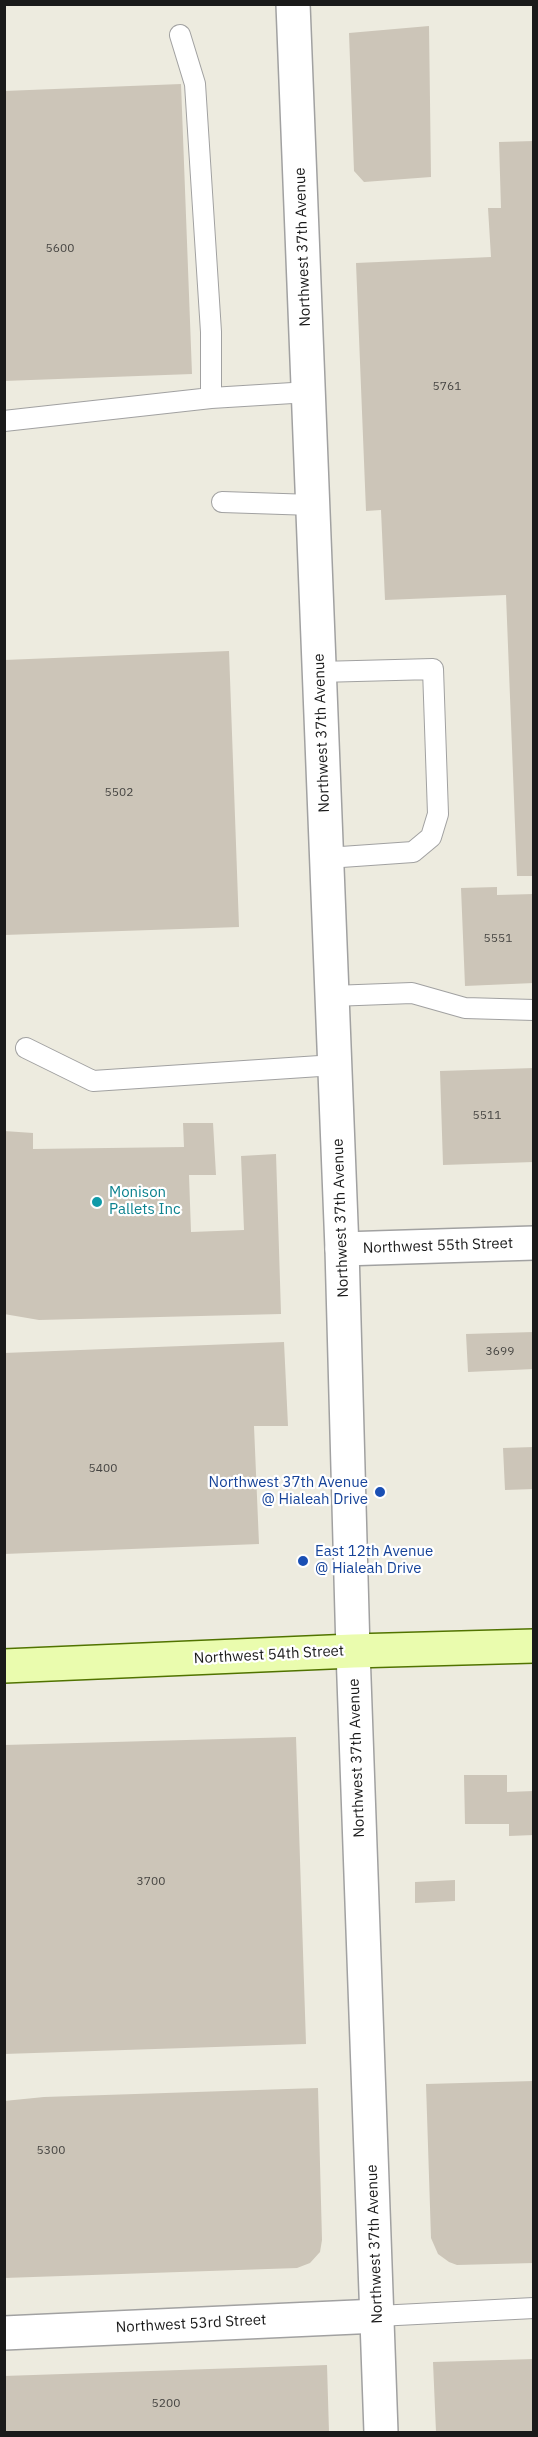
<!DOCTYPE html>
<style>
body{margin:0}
#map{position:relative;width:538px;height:2437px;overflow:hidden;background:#edebdf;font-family:"IBM Plex Sans",sans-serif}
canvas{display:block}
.frame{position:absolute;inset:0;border:6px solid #1a1a1a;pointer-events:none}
</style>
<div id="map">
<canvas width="538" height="2437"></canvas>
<div class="frame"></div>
</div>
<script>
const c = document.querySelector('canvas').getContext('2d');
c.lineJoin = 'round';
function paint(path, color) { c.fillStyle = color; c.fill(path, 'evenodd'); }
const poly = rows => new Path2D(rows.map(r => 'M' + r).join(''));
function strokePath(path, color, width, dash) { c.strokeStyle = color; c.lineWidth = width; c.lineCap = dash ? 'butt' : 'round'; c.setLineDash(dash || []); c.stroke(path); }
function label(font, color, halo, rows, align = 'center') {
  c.font = font + ' "IBM Plex Sans",sans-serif'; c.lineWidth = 4.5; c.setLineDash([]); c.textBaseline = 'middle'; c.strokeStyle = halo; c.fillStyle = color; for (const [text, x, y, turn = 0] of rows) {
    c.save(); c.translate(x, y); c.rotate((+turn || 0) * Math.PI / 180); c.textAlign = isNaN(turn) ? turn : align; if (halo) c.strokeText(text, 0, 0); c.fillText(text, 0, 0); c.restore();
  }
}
const building = poly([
 [429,26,431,177,364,182,354,171,349,33],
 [181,84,192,374,4,381,4,91],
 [534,141,534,876,517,876,506,595,385,600,381,510,366,511,356,263,491,257,488,208,501,208,499,142],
 [229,651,239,927,4,935,4,660],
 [497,887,497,895,534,894,534,983,465,986,461,888],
 [534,1068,534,1162,443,1165,440,1071],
 [183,1123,213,1123,216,1175,189,1175,191,1232,244,1230,241,1156,276,1154,281,1314,39,1320,4,1314,4,1131,33,1133,33,1149,184,1147],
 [534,1332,534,1369,468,1372,466,1334],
 [284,1342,288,1426,254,1426,259,1544,4,1554,4,1353],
 [534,1447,534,1489,505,1490,503,1448],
 [296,1737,306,2044,4,2054,4,1745],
 [464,1775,507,1775,507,1792,534,1791,534,1835,509,1836,509,1824,465,1824],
 [455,1880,455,1901,415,1903,415,1882],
 [534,2081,534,2263,457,2265,449,2262,438,2254,431,2238,426,2084],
 [318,2088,322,2240,320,2252,310,2263,297,2268,4,2278,4,2101,44,2097],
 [534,2359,534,2432,436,2432,433,2362],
 [327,2365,329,2432,4,2432,4,2376]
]);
const service = poly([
 [180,35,195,84,211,332,211,398],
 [4,421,211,398,309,392],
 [222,502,313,505],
 [319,672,433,669,438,814,431,837,413,852,327,858],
 [332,996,412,993,465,1008,534,1010],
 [26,1048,93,1081,335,1065],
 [378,2316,534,2308]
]);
const minor = poly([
 [342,1249,534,1243],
 [4,2333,378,2316]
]);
const tertiary = poly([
 [293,4,342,1249,353,1651,381,2432]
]);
const secondary = poly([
 [4,1666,353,1651,534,1646]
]);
const markers = [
 [97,1202,6,"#0f9aa8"],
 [380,1492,6,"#1a4fb4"],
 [303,1561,6,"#1a4fb4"]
];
const numberNames = [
 ["5600",60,249],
 ["5761",447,387],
 ["5502",119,793],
 ["5551",498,939],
 ["5511",487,1116],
 ["3699",500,1352],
 ["5400",103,1469],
 ["3700",151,1882],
 ["5300",51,2151],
 ["5200",166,2404]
];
const streetNames = [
 ["Northwest 37th Avenue",303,247,-92],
 ["Northwest 37th Avenue",322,733,-92],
 ["Northwest 37th Avenue",341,1218,-92],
 ["Northwest 55th Street",438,1246,-2],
 ["Northwest 54th Street",269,1655,-3],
 ["Northwest 37th Avenue",357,1758,-92],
 ["Northwest 37th Avenue",375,2244,-92],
 ["Northwest 53rd Street",191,2324,-3]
];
const cultureNames = [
 ["Monison",109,1193],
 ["Pallets Inc",109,1210]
];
const transitNames = [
 ["Northwest 37th Avenue",368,1483],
 ["@ Hialeah Drive",368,1500],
 ["East 12th Avenue",315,1552,"left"],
 ["@ Hialeah Drive",315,1569,"left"]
];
paint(building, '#ccc5b8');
strokePath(service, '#a1a1a1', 22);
strokePath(minor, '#a1a1a1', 36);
strokePath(tertiary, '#a1a1a1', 36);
strokePath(secondary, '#517300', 36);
strokePath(service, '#fff', 20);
strokePath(minor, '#fff', 33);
strokePath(tertiary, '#fff', 33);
strokePath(secondary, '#eafcae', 33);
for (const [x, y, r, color] of markers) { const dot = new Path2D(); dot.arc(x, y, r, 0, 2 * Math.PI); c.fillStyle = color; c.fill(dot); strokePath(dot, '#fff', 2); }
label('12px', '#464542', null, numberNames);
label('15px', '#1a1a1a', '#fff', streetNames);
label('15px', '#0d838f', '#fff', cultureNames, 'left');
label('15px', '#164399', '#fff', transitNames, 'right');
</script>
